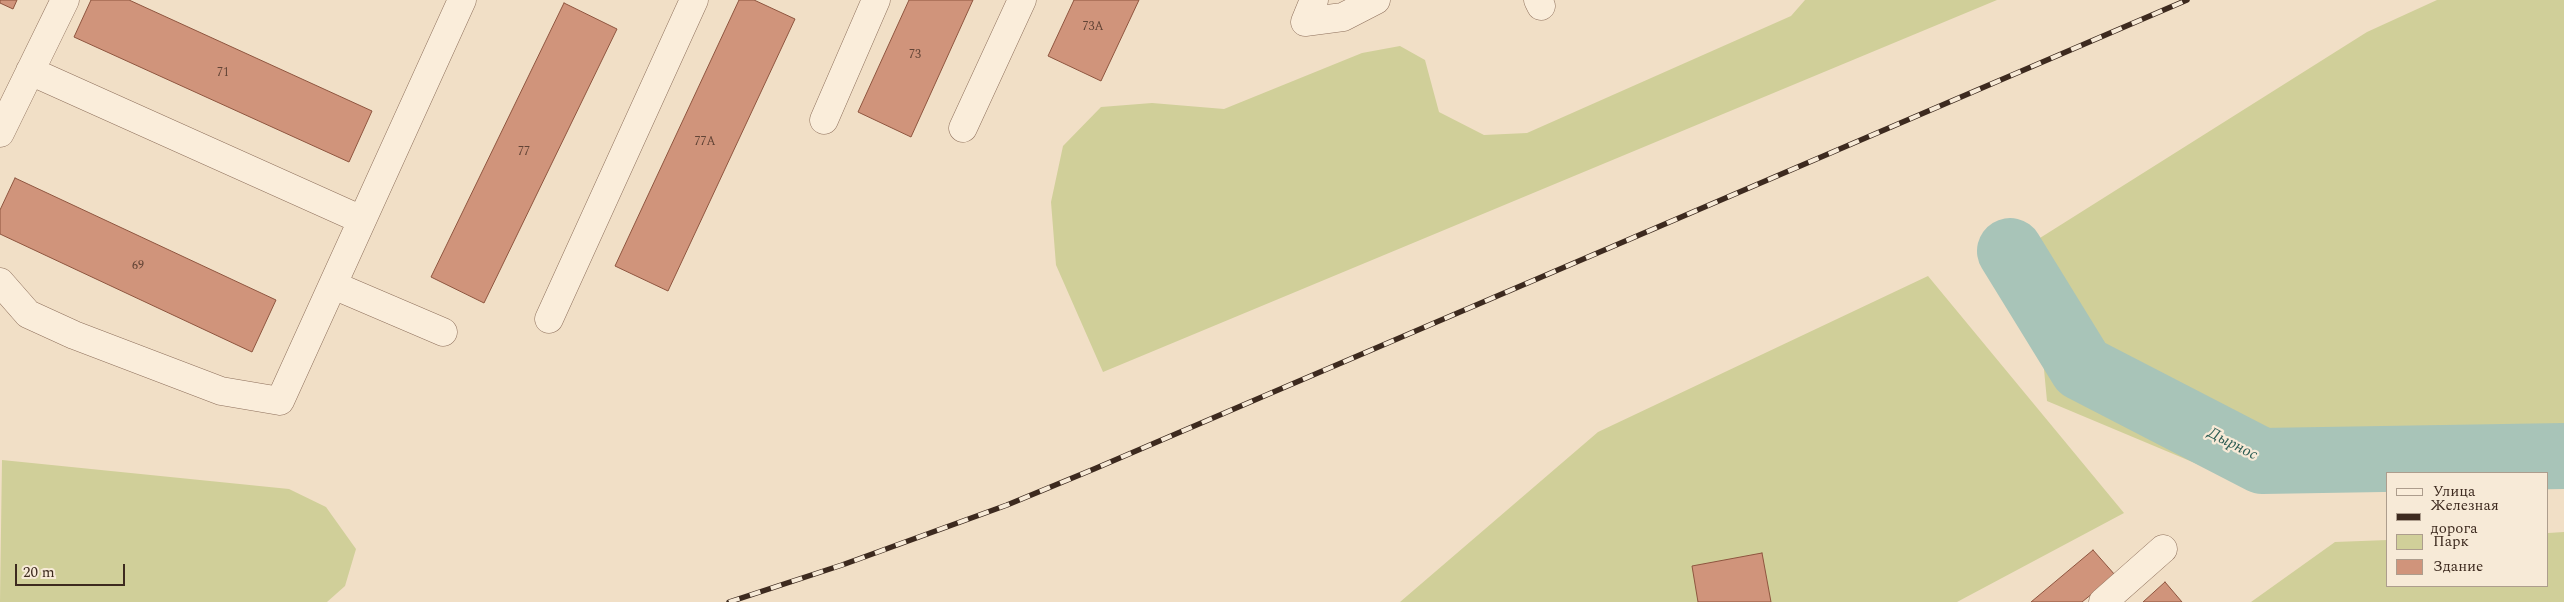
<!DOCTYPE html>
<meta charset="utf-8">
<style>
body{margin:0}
#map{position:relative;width:2564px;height:602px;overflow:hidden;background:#f1dfc6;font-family:Spectral,serif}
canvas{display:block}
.legend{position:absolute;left:2386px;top:472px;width:162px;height:115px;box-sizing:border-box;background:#f7ead7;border:1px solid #ad9d8d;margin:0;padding:6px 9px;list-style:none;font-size:15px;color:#3d2a1f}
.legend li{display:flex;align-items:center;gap:10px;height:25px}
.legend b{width:25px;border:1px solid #ad9d8d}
.scale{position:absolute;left:15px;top:564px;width:110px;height:22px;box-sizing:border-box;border:2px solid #3d2a1f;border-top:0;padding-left:6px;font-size:15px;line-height:18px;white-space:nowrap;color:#3d2a1f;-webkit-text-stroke:4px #f7ead7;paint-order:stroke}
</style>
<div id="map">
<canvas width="2564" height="602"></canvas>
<ul class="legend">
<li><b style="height:6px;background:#faedda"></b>Улица</li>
<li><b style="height:6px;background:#3d2a1f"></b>Железная дорога</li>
<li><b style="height:14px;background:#d0cf99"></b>Парк</li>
<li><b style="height:14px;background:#d0947b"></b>Здание</li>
</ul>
<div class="scale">20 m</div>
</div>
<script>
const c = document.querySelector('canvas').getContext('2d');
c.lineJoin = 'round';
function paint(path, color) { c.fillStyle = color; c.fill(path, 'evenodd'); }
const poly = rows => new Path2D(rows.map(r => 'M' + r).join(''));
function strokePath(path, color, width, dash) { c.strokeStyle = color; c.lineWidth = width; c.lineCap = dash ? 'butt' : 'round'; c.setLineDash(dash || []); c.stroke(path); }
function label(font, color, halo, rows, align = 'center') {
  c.font = font + ' Spectral,serif'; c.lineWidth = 4.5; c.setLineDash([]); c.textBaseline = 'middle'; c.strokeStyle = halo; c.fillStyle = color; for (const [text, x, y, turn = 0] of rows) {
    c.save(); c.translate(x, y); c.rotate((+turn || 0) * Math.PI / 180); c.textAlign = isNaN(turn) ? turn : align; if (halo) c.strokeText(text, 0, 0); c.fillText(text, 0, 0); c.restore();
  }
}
const green = poly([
 [1805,0,1997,0,1103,372,1056,265,1051,202,1063,146,1101,107,1152,103,1224,109,1362,53,1400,46,1425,60,1439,112,1484,135,1527,133,1791,16],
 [2437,0,2564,0,2564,472,2388,473,2388,480,2252,487,2047,401,2032,243,2367,32],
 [1928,276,2124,513,1957,602,1400,602,1598,432],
 [2,460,289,489,326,507,356,549,345,586,327,602,0,602],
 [2564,532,2564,602,2251,602,2335,542,2388,540,2388,586,2548,586,2548,533]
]);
const river = poly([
 [2010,251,2082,368,2262,461,2564,456]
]);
const building = poly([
 [0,0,17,0,13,9,0,3,0,0],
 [91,0,129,0,372,111,349,162,74,37,91,0],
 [739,0,754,0,795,19,668,291,615,266,739,0],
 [909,0,973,0,911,137,858,112,909,0],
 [1074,0,1139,0,1101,81,1048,56,1074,0],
 [564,3,617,29,484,303,431,277,564,3],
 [15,178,276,300,252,352,0,234,0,210,15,178],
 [2093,550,2115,575,2082,602,2031,602,2093,550],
 [1762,553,1771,602,1698,602,1692,566,1762,553],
 [2165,582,2182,602,2143,602,2165,582]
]);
const minor = poly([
 [1314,0,1305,22,1343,17,1376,0],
 [1538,0,1541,6],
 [30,71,362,220],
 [824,120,876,0],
 [963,128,1022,0],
 [0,133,65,0],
 [0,282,28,314,74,335,221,391,280,401,462,0],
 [333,285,443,332],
 [549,319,694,0],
 [2103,602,2163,549]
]);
const rail = poly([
 [729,602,842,565,1007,505,1094,469,2187,0]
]);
const numberNames = [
 ["73А",1093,28],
 ["73",915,56],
 ["71",223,74],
 ["77А",705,143],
 ["77",524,153],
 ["69",138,267]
];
const waterNames = [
 ["Дырнос",2232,445,27]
];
paint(green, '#d0cf99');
strokePath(river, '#a8c4b8', 66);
paint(building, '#d0947b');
strokePath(building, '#8e553f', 1);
strokePath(minor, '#8d6f5b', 29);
strokePath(minor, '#faedda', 28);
strokePath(rail, '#3d2a1f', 5.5);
strokePath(rail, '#f7ead7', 4, [11]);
label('12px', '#624436', null, numberNames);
label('italic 16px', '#2e5d54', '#f7ead7', waterNames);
</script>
